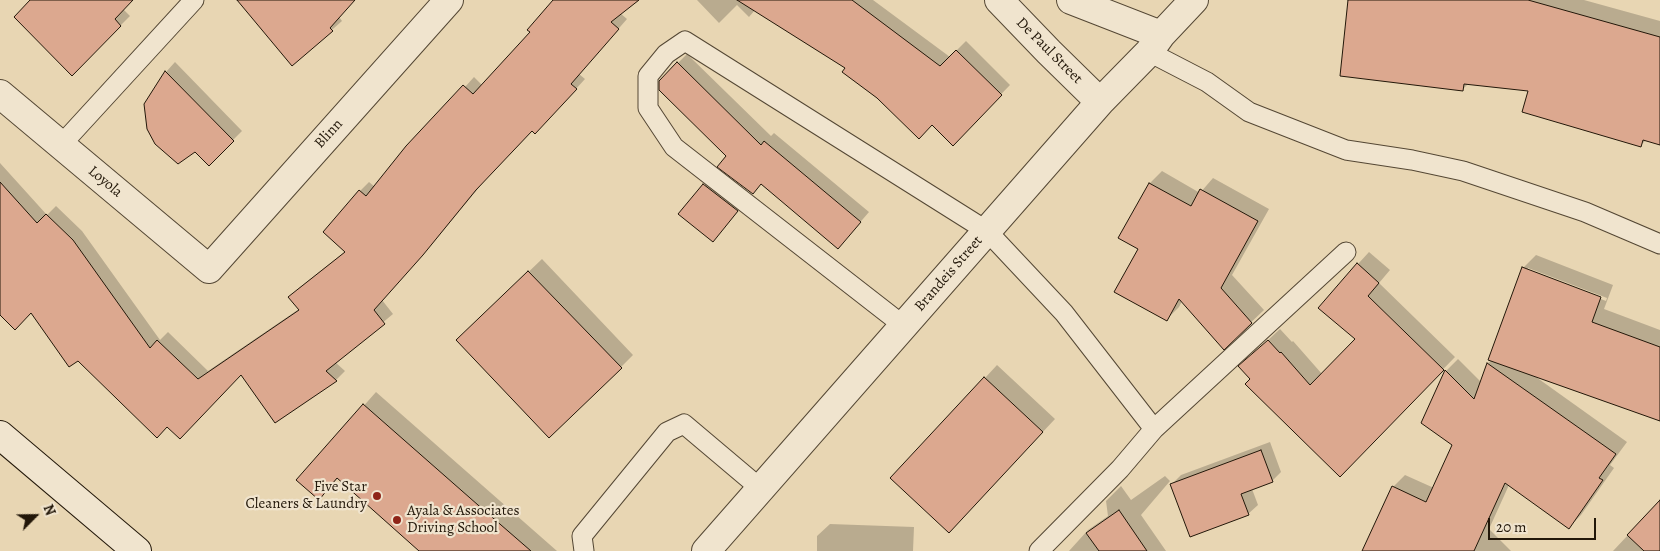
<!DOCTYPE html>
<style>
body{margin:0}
#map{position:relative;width:1660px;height:551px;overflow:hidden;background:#e8d6b3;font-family:Alegreya,serif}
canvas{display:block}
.north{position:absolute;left:10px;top:491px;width:50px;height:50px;-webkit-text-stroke:4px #f0e4ce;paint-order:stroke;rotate:67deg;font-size:14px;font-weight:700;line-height:20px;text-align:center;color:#221709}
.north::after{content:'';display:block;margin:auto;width:18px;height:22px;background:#221709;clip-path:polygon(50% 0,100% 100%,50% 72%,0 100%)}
.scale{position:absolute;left:1488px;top:518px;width:108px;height:22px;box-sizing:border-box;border:2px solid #221709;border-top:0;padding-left:6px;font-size:15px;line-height:18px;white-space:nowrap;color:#221709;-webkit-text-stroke:4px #f0e4ce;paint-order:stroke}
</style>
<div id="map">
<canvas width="1660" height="551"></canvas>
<div class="north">N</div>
<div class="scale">20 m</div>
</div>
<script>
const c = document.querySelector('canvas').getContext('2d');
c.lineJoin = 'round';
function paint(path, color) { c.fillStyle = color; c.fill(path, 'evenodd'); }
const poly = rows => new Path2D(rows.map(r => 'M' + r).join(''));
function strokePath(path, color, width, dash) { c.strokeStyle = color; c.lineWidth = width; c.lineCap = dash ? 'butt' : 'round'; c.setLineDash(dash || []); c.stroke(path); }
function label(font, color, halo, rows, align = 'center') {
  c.font = font + ' Alegreya,serif'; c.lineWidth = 4.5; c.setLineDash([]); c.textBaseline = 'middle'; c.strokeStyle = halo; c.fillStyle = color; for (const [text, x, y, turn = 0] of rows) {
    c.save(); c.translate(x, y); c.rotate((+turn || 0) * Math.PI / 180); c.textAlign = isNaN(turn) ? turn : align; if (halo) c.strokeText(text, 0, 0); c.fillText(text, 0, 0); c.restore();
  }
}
const shadow = poly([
 [32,0,132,0,123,9,130,16,72,74],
 [238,0,354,0,339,17,342,21,292,65],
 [555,0,637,0,620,13,627,19,579,74,585,79,545,123,533,130,486,179,432,244,382,300,393,314,335,362,345,371,336,380,275,422,242,373,167,426,31,311,0,313,0,163,47,215,56,206,82,231,160,340,168,332,208,371,299,309,290,297,299,288,346,251,360,191,369,182,375,187,474,77,483,86,531,32],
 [697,0,873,0,950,57,966,41,1010,85,953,144,932,124,755,10,749,17,737,5,719,23],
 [1349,0,1584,0,1660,21,1660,144,1646,140,1641,145,1529,90,1469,83,1463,89],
 [687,54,771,136,774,133,869,212,838,248,728,156,660,81],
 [175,62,242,131,209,164,145,104,166,72],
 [1162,171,1200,193,1213,178,1269,209,1232,275,1264,310,1224,348,1182,301,1179,307,1167,319,1139,248,1150,183],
 [713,175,747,201,712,241,680,214],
 [1369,252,1390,270,1379,283,1455,357,1340,475,1251,379,1252,355,1280,329,1292,342,1293,341,1322,374,1357,339,1358,264],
 [1536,255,1613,285,1604,309,1660,330,1660,420,1536,377,1627,442,1610,465,1614,468,1581,515,1569,527,1509,485,1489,529,1511,551,1364,551,1393,487,1405,475,1434,488,1453,445,1446,371,1458,359,1481,382,1488,363,1492,360,1523,268],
 [1528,268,1607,298,1606,301,1528,271],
 [542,259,633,355,621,367,470,328],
 [997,365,1055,419,961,519,985,378],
 [376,392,557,551,422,551,338,478,319,498,298,480],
 [1270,442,1281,472,1272,481,1252,489,1258,505,1248,514,1172,484,1181,475],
 [1165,476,1170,481,1141,515,1166,551,1069,551,1088,530,1108,516,1106,501,1121,486,1131,500],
 [1660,501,1660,541,1650,551,1613,551],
 [830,524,914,527,913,551,817,551,817,536]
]);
const building = poly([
 [30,0,133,0,115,19,121,26,72,76,14,17,30,0],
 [237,0,355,0,330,28,333,31,292,66,237,0],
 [553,0,639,0,611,22,619,29,571,84,577,89,535,134,532,131,476,190,423,255,374,310,385,324,326,371,337,381,275,423,241,375,180,439,167,427,157,438,78,361,69,367,31,313,15,330,0,315,0,182,37,223,46,214,73,240,150,348,157,340,198,379,299,310,288,297,345,252,323,232,359,190,366,196,406,146,463,85,473,94,530,32,527,30,553,0],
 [737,0,852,0,940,66,956,50,1002,95,953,146,932,125,919,139,877,98,842,72,845,68,737,0],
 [1348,0,1528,0,1660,37,1660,145,1643,140,1641,147,1522,112,1528,91,1464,84,1463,91,1340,76,1348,0],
 [677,62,761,145,764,141,861,222,838,249,761,184,753,194,717,167,726,156,659,90,659,81,677,62],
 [165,71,234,141,209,166,195,152,178,164,155,144,147,129,144,104,165,71],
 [1149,183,1191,206,1200,189,1258,221,1221,288,1252,323,1224,350,1179,299,1167,321,1114,292,1138,249,1118,238,1149,183],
 [703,184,738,211,713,242,678,214,703,184],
 [1357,263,1379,283,1368,296,1444,370,1340,477,1245,384,1250,379,1238,366,1268,340,1280,353,1281,352,1310,385,1355,339,1318,308,1357,263],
 [1522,267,1601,297,1592,322,1660,347,1660,421,1488,360,1522,267],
 [528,271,622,368,549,438,456,340,528,271],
 [1487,363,1616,454,1599,478,1603,480,1569,529,1505,483,1474,551,1362,551,1392,486,1426,502,1452,445,1421,423,1445,370,1474,399,1487,363],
 [984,377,1043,432,949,533,890,478,984,377],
 [363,404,478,505,531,551,419,551,337,478,319,500,296,480,363,404],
 [1261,450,1273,482,1241,494,1249,515,1190,537,1170,484,1261,450],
 [1660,500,1660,551,1644,551,1627,535,1660,500],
 [1119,510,1147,551,1099,551,1086,533,1119,510]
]);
const service = poly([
 [1149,52,1207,82,1249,112,1346,150,1412,160,1463,171,1585,212,1660,244],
 [61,145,194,0],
 [904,326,674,147,648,108,648,76,666,54,685,41,987,231,1064,313,1154,429,1120,469,1039,551],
 [1154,429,1346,252],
 [584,551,582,536,667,432,684,424,761,489]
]);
const minor = poly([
 [999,0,1049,52,1100,102],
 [1071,0,1161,35],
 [0,94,209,269,449,0],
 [706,551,1100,102,1149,52,1161,35,1194,0]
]);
const secondary = poly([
 [0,435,137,551]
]);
const markers = [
 [377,496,5,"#8f2418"],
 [397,520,5,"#8f2418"]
];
const streetNames = [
 ["De Paul Street",1049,51,45],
 ["Blinn",329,134,-48],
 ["Loyola",105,182,40],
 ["Brandeis Street",949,274,-49]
];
const poiNames = [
 ["Five Star",367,487],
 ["Cleaners & Laundry",367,504],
 ["Ayala & Associates",407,511,"left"],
 ["Driving School",407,528,"left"]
];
paint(shadow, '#0003');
paint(building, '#dca88f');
strokePath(building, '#221709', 1);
strokePath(service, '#544734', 21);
strokePath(minor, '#544734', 30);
strokePath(secondary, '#221709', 30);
strokePath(service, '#f0e4ce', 19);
strokePath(minor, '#f0e4ce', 28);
strokePath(secondary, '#f0e4ce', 28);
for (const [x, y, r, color] of markers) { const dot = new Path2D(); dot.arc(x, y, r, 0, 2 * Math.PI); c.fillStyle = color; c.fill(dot); strokePath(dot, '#f0e4ce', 2); }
label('15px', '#221709', '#f0e4ce', streetNames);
label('15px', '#221709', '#f0e4ce', poiNames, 'right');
</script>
